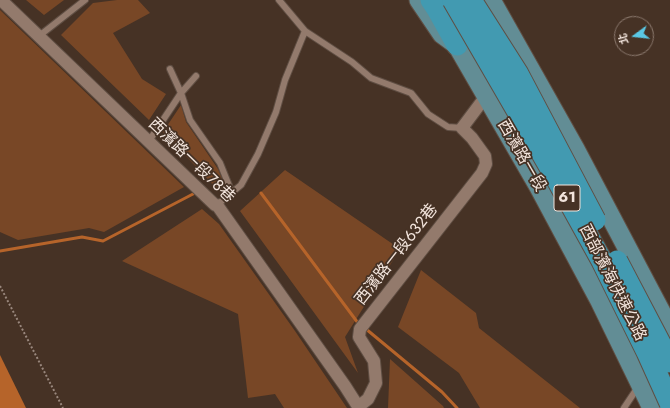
<!DOCTYPE html>
<meta charset="utf-8">
<style>
body{margin:0}
#map{position:relative;width:670px;height:408px;overflow:hidden;background:#463225;font-family:Jost,"Noto Sans TC",sans-serif}
canvas{display:block}
.north{position:absolute;left:614px;top:16px;width:40px;height:40px;box-sizing:border-box;background:#463225;border:1px solid #8b796e;border-radius:50%;rotate:255deg;font-size:11px;font-weight:700;line-height:16px;text-align:center;color:#f2e4dc}
.north::after{content:'';display:block;margin:auto;width:14px;height:18px;background:#5ac8e5;clip-path:polygon(50% 0,100% 100%,50% 72%,0 100%)}
</style>
<div id="map">
<canvas width="670" height="408"></canvas>
<div class="north">北</div>
</div>
<script>
const c = document.querySelector('canvas').getContext('2d');
c.lineJoin = 'round';
function paint(path, color) { c.fillStyle = color; c.fill(path, 'evenodd'); }
const poly = rows => new Path2D(rows.map(r => 'M' + r).join(''));
function strokePath(path, color, width, dash) { c.strokeStyle = color; c.lineWidth = width; c.lineCap = dash ? 'butt' : 'round'; c.setLineDash(dash || []); c.stroke(path); }
function label(font, color, halo, rows, align = 'center') {
  c.font = font + ' Jost,"Noto Sans TC",sans-serif'; c.lineWidth = 3.5; c.setLineDash([]); c.textBaseline = 'middle'; c.strokeStyle = halo; c.fillStyle = color; for (const [text, x, y, turn = 0] of rows) {
    c.save(); c.translate(x, y); c.rotate((+turn || 0) * Math.PI / 180); c.textAlign = isNaN(turn) ? turn : align; if (halo) c.strokeText(text, 0, 0); c.fillText(text, 0, 0); c.restore();
  }
}
const green = poly([
 [26,0,64,0,44,15],
 [117,0,138,0,150,13,113,33,142,79,166,94,149,120,61,35,93,3],
 [0,10,184,187,104,232,89,228,18,240,0,232],
 [181,105,186,122,218,169,225,186,219,191,163,132],
 [285,170,400,249,345,337,358,373,240,211],
 [202,209,219,224,295,331,347,408,284,408,275,394,248,398,238,314,122,261],
 [421,270,476,313,479,328,580,408,480,408,459,373,398,327],
 [390,359,443,406,444,408,388,408]
]);
const water = poly([
 [0,355,26,408,0,408]
]);
const stream = poly([
 [261,193,358,323],
 [0,251,82,237,103,241,193,194],
 [366,329,442,392,457,408]
]);
const path = poly([
 [0,286,63,408]
]);
const lane = poly([
 [279,0,305,31,352,62,371,78,411,93,428,114,448,127,462,128],
 [39,36,85,0],
 [170,69,181,93,190,120,220,163,232,193],
 [149,141,181,93,196,76],
 [217,205,241,185,258,154,276,112,285,80,305,31],
 [624,408,638,387]
]);
const street = poly([
 [1,0,215,205,217,205,345,386,359,408],
 [358,407,368,399,376,383,374,361,359,337,360,329,482,173,486,164,485,156,472,138,462,128,486,96]
]);
const primary = poly([
 [419,0,442,34,457,45,539,187,600,301,652,408],
 [491,0,575,149,670,329]
]);
const highway = poly([
 [431,0,437,9,457,45]
]);
const highwayBridge = poly([
 [453,0,555,176,602,261,647,352,670,403],
 [471,0,518,74,595,220],
 [617,261,670,362]
]);
const shields = [
 [567,198,26]
];
const shieldNames = [
 ["61",567,198]
];
const streetNames = [
 ["西濱路一段",521,156,60],
 ["西濱路一段78巷",191,161,44],
 ["西濱路一段632巷",397,255,-52],
 ["西部濱海快速公路",612,283,63]
];
paint(green, '#784726');
paint(water, '#b6642a');
strokePath(stream, '#b6642a', 3);
strokePath(lane, '#5f4e43', 8);
strokePath(street, '#5f4e43', 14);
strokePath(primary, '#5f4e43', 21);
strokePath(highway, '#5f4e43', 23);
strokePath(path, '#99877d', 2, [2, 2]);
strokePath(lane, '#937a6c', 6);
strokePath(street, '#937a6c', 12);
strokePath(primary, '#628d95', 19);
strokePath(highway, '#429ab1', 21);
strokePath(highwayBridge, '#5f4e43', 23, []);
strokePath(highwayBridge, '#429ab1', 21);
for (const [x, y, w] of shields) { const box = new Path2D(); box.roundRect(x - w / 2, y - 13, w, 26, 3); c.fillStyle = '#463225'; c.fill(box); strokePath(box, '#f2e4dc', 1); }
label('bold 15px', '#f2e4dc', null, shieldNames);
label('16px', '#f2e4dc', '#463225', streetNames);
</script>
